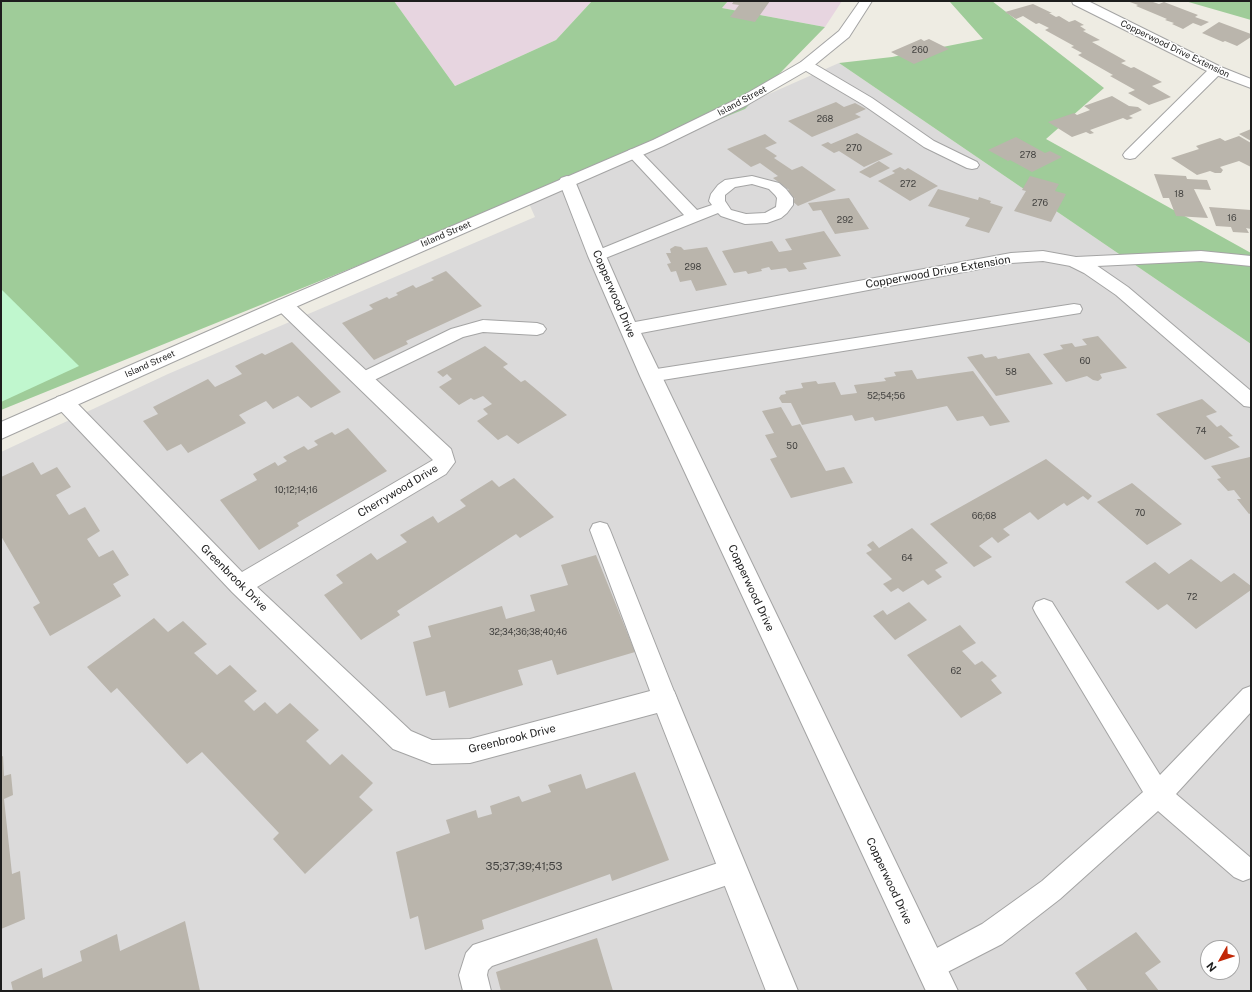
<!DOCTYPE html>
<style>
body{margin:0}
#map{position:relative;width:1252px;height:992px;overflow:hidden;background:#eeece3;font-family:"Public Sans",sans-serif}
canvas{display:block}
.frame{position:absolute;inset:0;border:2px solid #1d1d1d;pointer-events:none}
.north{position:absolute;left:1200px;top:940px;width:40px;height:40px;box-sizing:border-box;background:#fff;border:1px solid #a5a5a5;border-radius:50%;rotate:231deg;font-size:11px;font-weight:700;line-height:16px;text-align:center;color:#1d1d1d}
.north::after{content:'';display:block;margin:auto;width:14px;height:18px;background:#c22807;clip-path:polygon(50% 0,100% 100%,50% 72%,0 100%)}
</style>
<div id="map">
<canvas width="1252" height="992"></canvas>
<div class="frame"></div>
<div class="north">N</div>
</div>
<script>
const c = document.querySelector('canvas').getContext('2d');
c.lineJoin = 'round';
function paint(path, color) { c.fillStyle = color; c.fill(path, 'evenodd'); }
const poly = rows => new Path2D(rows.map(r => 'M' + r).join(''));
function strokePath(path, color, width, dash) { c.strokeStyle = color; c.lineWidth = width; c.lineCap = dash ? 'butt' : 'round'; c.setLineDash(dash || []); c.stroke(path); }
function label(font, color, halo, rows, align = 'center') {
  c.font = font + ' "Public Sans",sans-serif'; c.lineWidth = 3; c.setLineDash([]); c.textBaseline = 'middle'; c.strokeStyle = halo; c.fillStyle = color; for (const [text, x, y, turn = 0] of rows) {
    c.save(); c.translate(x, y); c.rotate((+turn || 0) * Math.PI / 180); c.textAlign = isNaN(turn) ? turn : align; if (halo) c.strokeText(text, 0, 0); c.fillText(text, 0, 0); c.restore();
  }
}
const residential = poly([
 [839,63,1251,344,1251,991,1,991,1,452,168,374,535,217,527,199,658,143],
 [1208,948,1232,948,1232,972,1208,972]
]);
const industrial = poly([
 [394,1,592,1,556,40,455,86],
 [728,1,842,1,825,27,722,8]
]);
const forest = poly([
 [1,1,394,1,455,86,556,40,592,1,728,1,722,8,825,27,745,109,1,410],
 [954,1,992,1,1104,88,1046,139,1251,253,1251,344,839,63,892,57,983,39,950,2],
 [1185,1,1251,1,1251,20]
]);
const park = poly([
 [1,289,79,366,1,402]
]);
const building = poly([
 [734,1,770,1,755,22,730,17,739,5,732,4],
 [1127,1,1150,1,1159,4,1164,2,1198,15,1195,17,1209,22,1201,26,1193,23,1183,29,1172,24,1174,23,1165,20,1167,19,1136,6,1138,5],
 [1033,4,1052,13,1049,13,1056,17,1059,16,1069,22,1075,20,1084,25,1080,26,1086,30,1083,31,1100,40,1092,42,1126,61,1121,63,1131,68,1134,67,1162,82,1152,86,1171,97,1149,105,1128,93,1135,90,1110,76,1113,75,1078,55,1082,53,1071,47,1074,46,1045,30,1049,28,1039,23,1036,24,1023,16,1016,19,1005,12],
 [1219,22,1251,34,1251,37,1237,46,1225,41,1223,42,1202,33],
 [921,39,924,41,929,39,949,49,914,64,891,52],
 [1112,96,1129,106,1138,107,1142,110,1129,116,1133,118,1127,120,1123,118,1090,130,1094,133,1090,134,1086,132,1072,137,1048,122,1074,113,1077,115,1090,110,1084,106],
 [836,102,844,107,855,103,866,109,855,114,861,117,812,137,788,121],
 [1251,129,1251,141,1239,134],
 [857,133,893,154,864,167,839,151,834,153,821,145,828,142,831,144],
 [765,134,777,143,765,148,777,156,774,158,792,170,802,166,836,190,798,206,791,200,795,199,786,192,789,190,773,178,778,176,760,163,751,167,727,149],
 [1239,136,1251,143,1251,167,1239,161,1220,167,1223,170,1221,173,1215,173,1210,171,1197,175,1171,158,1199,149,1196,146,1220,138,1225,141],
 [1016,137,1045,153,1050,151,1062,157,1032,172,1010,160,1008,161,988,150],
 [879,161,890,168,870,178,859,172],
 [900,167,905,170,908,168,938,186,910,201,878,181,895,173,892,171],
 [1154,174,1186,176,1187,179,1207,180,1211,190,1194,189,1208,218,1176,216,1169,198,1163,198],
 [1030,176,1059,184,1055,191,1066,194,1051,222,1014,211,1026,191,1022,190],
 [938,189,978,200,979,197,991,201,990,203,1003,207,989,233,965,226,970,218,928,206],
 [849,198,869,229,835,234,821,210,813,211,808,203],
 [1209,207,1251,210,1251,229,1246,228,1249,233,1233,232,1231,227,1216,226],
 [824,231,841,256,803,263,807,269,789,272,786,268,771,270,769,267,761,269,762,271,748,274,746,271,734,273,722,251,772,241,779,252,792,250,785,239],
 [675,246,681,247,684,250,707,247,727,285,696,291,691,280,680,282,676,271,671,272,667,264,671,263,666,253,671,253,670,249],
 [446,271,482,306,406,341,408,344,374,360,342,323,373,309,369,305,387,297,389,299,398,295,396,293,413,285,416,288,434,280,431,278],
 [1098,336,1127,368,1100,374,1102,378,1098,381,1093,380,1087,376,1066,382,1043,354,1063,349,1060,345,1072,343,1075,347,1087,345,1082,339],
 [292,342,341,392,311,408,298,396,273,409,266,401,239,415,246,423,188,453,181,444,167,451,143,421,158,414,153,407,208,379,215,387,242,374,235,366,262,353,265,355],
 [485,346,508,364,503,367,521,382,525,380,567,415,518,444,507,435,498,440,477,421,488,414,483,409,492,404,483,396,474,400,471,398,459,405,439,387,452,379,447,374,443,377,437,372],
 [1029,353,1053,384,996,396,967,357,982,354,985,358,996,356,998,359],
 [912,370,917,379,973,371,1010,422,990,426,983,416,957,421,947,406,875,421,873,417,855,421,852,415,802,425,791,403,782,403,779,398,781,395,786,394,785,391,803,388,801,383,816,381,818,384,835,382,841,395,857,393,854,385,886,381,884,378,896,376,894,372],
 [1202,399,1217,412,1206,416,1217,427,1221,425,1233,436,1228,437,1240,447,1205,460,1156,414],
 [781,407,792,426,800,424,826,471,844,467,853,483,791,498,770,459,777,457,765,435,774,433,762,411],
 [348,428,387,471,297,523,299,526,259,550,220,500,257,480,253,474,275,462,278,466,287,461,283,457,304,446,308,450,318,445,314,441,332,432,335,435],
 [1250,457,1251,513,1249,514,1237,499,1241,499,1234,490,1228,491,1217,479,1221,478,1211,466],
 [1046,459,1092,496,1088,500,1083,496,1067,506,1064,503,1038,520,1030,512,1003,529,1010,535,998,543,992,537,979,546,992,557,974,567,930,524],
 [33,462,41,475,57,467,71,487,56,495,69,515,85,507,100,531,87,539,99,557,113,550,129,575,113,584,121,596,50,636,33,607,40,603,1,536,1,477],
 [514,478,554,517,520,538,516,534,397,611,400,615,361,640,324,595,343,583,336,575,371,553,377,560,407,542,400,535,433,516,438,523,466,506,460,500,492,480,499,487],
 [1132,483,1182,524,1147,545,1097,502],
 [912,528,948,563,935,570,942,577,928,585,923,580,903,592,898,588,891,592,883,584,892,579,866,553,872,550,867,545,873,541,879,548],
 [596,555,635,652,557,675,552,660,518,670,523,685,449,708,445,691,426,696,413,642,431,637,428,626,502,606,506,619,535,611,530,595,568,585,561,565],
 [1191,559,1221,582,1234,573,1251,586,1251,590,1196,629,1167,604,1158,610,1125,582,1155,562,1169,574],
 [909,602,927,620,895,640,873,616,883,610,887,615],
 [154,618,168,632,183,621,207,644,194,653,217,675,230,665,257,691,244,701,254,711,265,702,277,714,290,703,319,730,306,741,330,765,342,754,373,783,359,797,373,810,305,874,273,839,279,833,202,752,187,764,117,688,111,693,87,667],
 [960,625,976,643,962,651,975,665,982,661,997,676,991,680,1002,693,961,718,907,655],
 [3,756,4,776,11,774,13,795,4,799,12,874,20,871,25,919,1,929,1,757],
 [635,772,669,860,612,881,610,874,482,920,484,929,425,950,418,916,410,919,396,852,450,833,446,820,476,810,478,818,492,814,490,806,519,796,522,802,551,792,548,785,581,774,586,789],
 [185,921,200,991,13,991,11,982,42,968,43,978,82,961,80,951,117,934,120,951],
 [1136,932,1161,962,1145,973,1159,991,1088,991,1075,973],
 [597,938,613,991,501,991,496,972]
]);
const service = poly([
 [806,61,811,62,872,98,934,141,977,162,979,165,977,168,972,169,967,168,924,147,862,104,801,68,800,65,801,62,806,61],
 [1216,66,1221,67,1222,70,1221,73,1135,158,1130,159,1125,158,1123,155,1125,152,1211,67,1216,66],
 [634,149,639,150,697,210,712,205,709,201,711,194,718,185,725,180,752,176,779,183,786,189,793,198,793,205,787,213,781,218,767,223,745,224,721,216,718,213,603,259,597,261,591,259,589,256,591,253,684,215,629,156,627,153,629,150,634,149],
 [752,184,769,189,775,195,777,198,776,207,765,213,746,214,731,210,725,201,725,195,735,187,752,184],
 [1076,257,1096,265,1128,287,1251,391,1251,407,1244,406,1116,295,1084,273,1070,266,1068,262,1070,258,1076,257],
 [1074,304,1080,305,1082,309,1080,313,650,382,644,380,641,376,644,372,650,370,1074,304],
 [483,320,537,323,543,325,546,329,543,333,537,335,483,332,463,337,368,383,362,385,356,383,353,379,356,375,451,329,483,320],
 [600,522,607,524,610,530,677,699,673,706,665,709,657,706,653,699,590,530,593,524,600,522],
 [1044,599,1052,602,1160,775,1243,689,1251,686,1251,712,1176,794,1251,858,1251,878,1243,881,1234,877,1158,811,1060,899,1002,944,930,981,920,977,916,967,920,957,982,924,1042,881,1143,792,1036,614,1033,608,1036,602,1044,599],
 [733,858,742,862,746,871,742,880,492,966,488,970,487,975,491,991,463,991,459,975,466,953,473,945,733,858]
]);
const minor = poly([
 [1072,1,1088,1,1221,67,1251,79,1251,88,1211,73,1073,4,1072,1],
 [567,176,573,178,575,181,606,256,635,322,1011,253,1043,251,1076,257,1201,251,1251,256,1251,266,1201,261,1076,267,1043,261,1011,263,641,333,958,991,926,991,640,376,588,256,559,181,561,178,567,176],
 [284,299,291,301,451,449,455,462,446,474,257,587,411,731,432,740,470,739,665,687,674,691,798,991,766,991,657,713,470,763,432,764,393,749,232,592,57,407,54,402,57,397,64,395,71,397,242,572,433,460,277,309,275,305,277,301,284,299]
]);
const tertiary = poly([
 [860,1,872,1,849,37,811,68,747,105,663,146,291,309,1,439,1,422,277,301,653,140,737,99,801,62,839,31,860,1]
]);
const farStreetnames = [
 ["Copperwood Drive Extension",1175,49,26],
 ["Island Street",742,101,-28],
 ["Island Street",446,234,-23],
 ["Island Street",150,364,-24]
];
const numberNames = [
 ["260",920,50],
 ["268",825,119],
 ["270",854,148],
 ["278",1028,155],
 ["272",908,184],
 ["18",1179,194],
 ["276",1040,203],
 ["16",1232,218],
 ["292",845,220],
 ["298",693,267],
 ["60",1085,361],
 ["58",1011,372],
 ["52;54;56",886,396],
 ["74",1201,431],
 ["50",792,446],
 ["10;12;14;16",296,490],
 ["70",1140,513],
 ["66;68",984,516],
 ["64",907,558],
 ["72",1192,597],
 ["32;34;36;38;40;46",528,632],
 ["62",956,671]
];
const streetNames = [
 ["Copperwood Drive Extension",938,272,-10],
 ["Copperwood Drive",614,294,67],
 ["Cherrywood Drive",398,491,-31],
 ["Greenbrook Drive",234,578,45],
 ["Copperwood Drive",751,588,65],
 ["Greenbrook Drive",512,739,-14],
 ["Copperwood Drive",889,881,65]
];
const nearNumbernames = [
 ["35;37;39;41;53",524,867]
];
paint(residential, '#dbdada');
paint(industrial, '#e7d5e0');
paint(forest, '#9fcc99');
paint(park, '#c0f7ce');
paint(building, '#bab5ac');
strokePath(service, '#a4a4a4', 2);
strokePath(minor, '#a4a4a4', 2);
strokePath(tertiary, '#a4a4a4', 2);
paint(service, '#fff');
paint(minor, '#fff');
paint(tertiary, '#fff');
label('9px', '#1d1d1d', '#fff', farStreetnames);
label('9px', '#444341', null, numberNames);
label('11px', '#1d1d1d', '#fff', streetNames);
label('11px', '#444341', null, nearNumbernames);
</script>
